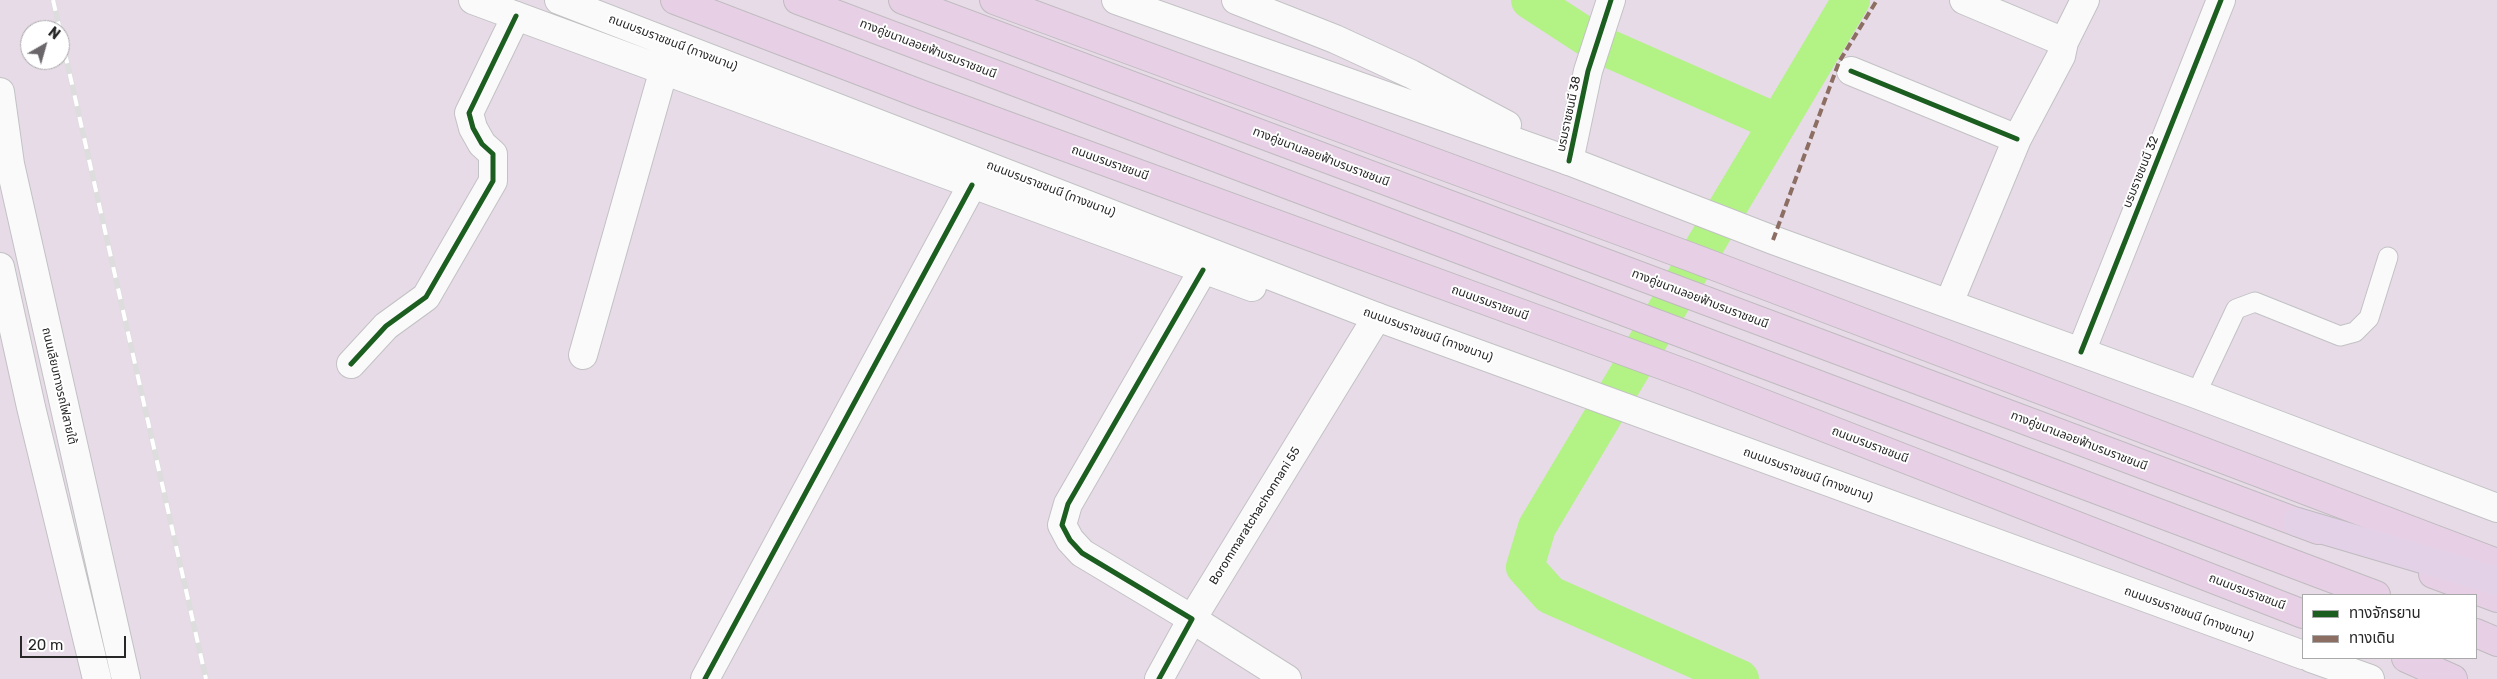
<!DOCTYPE html>
<meta charset="utf-8">
<style>
body{margin:0}
#map{position:relative;width:2497px;height:679px;overflow:hidden;background:#e6dbe7;font-family:Rubik,"Noto Sans Thai",sans-serif}
canvas{display:block}
.legend{position:absolute;left:2302px;top:594px;width:175px;height:65px;box-sizing:border-box;background:#fff;border:1px solid #a9a9a9;margin:0;padding:6px 9px;list-style:none;font-size:15px;color:#272727}
.legend li{display:flex;align-items:center;gap:10px;height:25px}
.legend b{width:25px;border:1px solid #a9a9a9}
.north{position:absolute;left:20px;top:20px;width:50px;height:50px;box-sizing:border-box;background:#fff;border:1px solid #a9a9a9;border-radius:50%;rotate:38deg;font-size:14px;font-weight:700;line-height:20px;text-align:center;color:#272727}
.north::after{content:'';display:block;margin:auto;width:18px;height:22px;background:#6a666a;clip-path:polygon(50% 0,100% 100%,50% 72%,0 100%)}
.scale{position:absolute;left:20px;top:636px;width:106px;height:22px;box-sizing:border-box;border:2px solid #272727;border-top:0;padding-left:6px;font-size:15px;line-height:18px;white-space:nowrap;color:#272727;-webkit-text-stroke:4px #fff;paint-order:stroke}
</style>
<div id="map">
<canvas width="2497" height="679"></canvas>
<ul class="legend">
<li><b style="height:6px;background:#1b5e20"></b>ทางจักรยาน</li>
<li><b style="height:6px;background:#8d6e63"></b>ทางเดิน</li>
</ul>
<div class="north">N</div>
<div class="scale">20 m</div>
</div>
<script>
const c = document.querySelector('canvas').getContext('2d');
c.lineJoin = 'round';
const poly = rows => new Path2D(rows.map(r => 'M' + r).join(''));
function strokePath(path, color, width, dash) { c.strokeStyle = color; c.lineWidth = width; c.lineCap = dash ? 'butt' : 'round'; c.setLineDash(dash || []); c.stroke(path); }
function label(font, color, halo, rows, align = 'center') {
  c.font = font + ' Rubik,"Noto Sans Thai",sans-serif'; c.lineWidth = 4; c.setLineDash([]); c.textBaseline = 'middle'; c.strokeStyle = halo; c.fillStyle = color; for (const [text, x, y, turn = 0] of rows) {
    c.save(); c.translate(x, y); c.rotate((+turn || 0) * Math.PI / 180); c.textAlign = isNaN(turn) ? turn : align; if (halo) c.strokeText(text, 0, 0); c.fillText(text, 0, 0); c.restore();
  }
}
const canal = poly([
 [1530,0,1596,43,1778,123,1537,527,1525,567,1550,595,1740,679],
 [1778,123,1851,0]
]);
const lane = poly([
 [2196,394,2236,309,2255,302,2340,336,2355,332,2369,318,2388,257]
]);
const street = poly([
 [1964,0,2064,42],
 [1851,71,2017,139],
 [1569,161,1588,71,1611,0],
 [1949,303,2017,139,2061,56,2064,42,2085,0],
 [2081,352,2221,0],
 [583,355,664,69],
 [351,364,386,326,426,297,493,181,493,154,482,144,473,128,469,113,516,16],
 [705,679,972,185],
 [1159,679,1192,619,1082,553,1070,540,1062,525,1068,504,1203,270],
 [1287,679,1192,619,1377,317]
]);
const secondary = poly([
 [473,0,1252,287],
 [559,0,1377,317,2303,655],
 [1116,0,1569,161,1773,240,2196,394,2497,508],
 [1236,0,1335,39,1411,74,1507,125],
 [0,92,10,164,126,679],
 [0,267,31,407,97,679],
 [2311,658,2370,679]
]);
const primary = poly([
 [675,0,923,95,1695,377,2303,614],
 [798,0,2376,595],
 [903,0,2318,530],
 [994,0,1688,256,2497,563],
 [2433,574,2497,598],
 [2476,633,2497,642],
 [2406,658,2453,679]
]);
const highway = poly([
 [2297,522,2497,581]
]);
const rail = poly([
 [53,0,60,30],
 [60,31,206,679]
]);
const quiet = poly([
 [1773,240,1839,62,1877,0]
]);
const cycleway = poly([
 [1851,71,2017,139],
 [1569,161,1588,71,1611,0],
 [2081,352,2221,0],
 [351,364,386,326,426,297,493,181,493,154,482,144,473,128,469,113,516,16],
 [705,679,972,185],
 [1159,679,1192,619,1082,553,1070,540,1062,525,1068,504,1203,270]
]);
const streetNames = [
 ["ถนนบรมราชชนนี (ทางขนาน)",673,43,21],
 ["ทางคู่ขนานลอยฟ้าบรมราชชนนี",928,49,21],
 ["บรมราชชนนี 38",1569,114,-78],
 ["ทางคู่ขนานลอยฟ้าบรมราชชนนี",1321,157,21],
 ["ถนนบรมราชชนนี",1110,163,20],
 ["บรมราชชนนี 32",2141,172,-68],
 ["ถนนบรมราชชนนี (ทางขนาน)",1051,189,21],
 ["ทางคู่ขนานลอยฟ้าบรมราชชนนี",1700,299,21],
 ["ถนนบรมราชชนนี",1490,303,20],
 ["ถนนบรมราชชนนี (ทางขนาน)",1428,335,20],
 ["ถนนเลียบทางรถไฟสายใต้",59,386,77],
 ["ทางคู่ขนานลอยฟ้าบรมราชชนนี",2079,441,21],
 ["ถนนบรมราชชนนี",1870,445,21],
 ["ถนนบรมราชชนนี (ทางขนาน)",1808,475,20],
 ["Borommaratchachonnani 55",1255,516,-58],
 ["ถนนบรมราชชนนี",2247,592,21],
 ["ถนนบรมราชชนนี (ทางขนาน)",2189,614,20]
];
strokePath(canal, '#b3f285', 38);
strokePath(lane, '#c2c2c4', 21);
strokePath(street, '#c2c2c4', 30);
strokePath(secondary, '#c2c2c4', 30);
strokePath(primary, '#bfbbbf', 30);
strokePath(highway, '#bfbbbf', 30);
strokePath(lane, '#fbfafb', 19);
strokePath(street, '#fbfafb', 28);
strokePath(secondary, '#fbfafb', 28);
strokePath(primary, '#e7d0e5', 28);
strokePath(highway, '#e3d1e8', 28);
strokePath(rail, '#dcdddc', 5.5);
strokePath(rail, '#fff', 4, [11]);
strokePath(quiet, '#8d6e63', 4, [8, 4]);
strokePath(cycleway, '#1b5e20', 5);
label('12px', '#272727', '#fff', streetNames);
</script>
